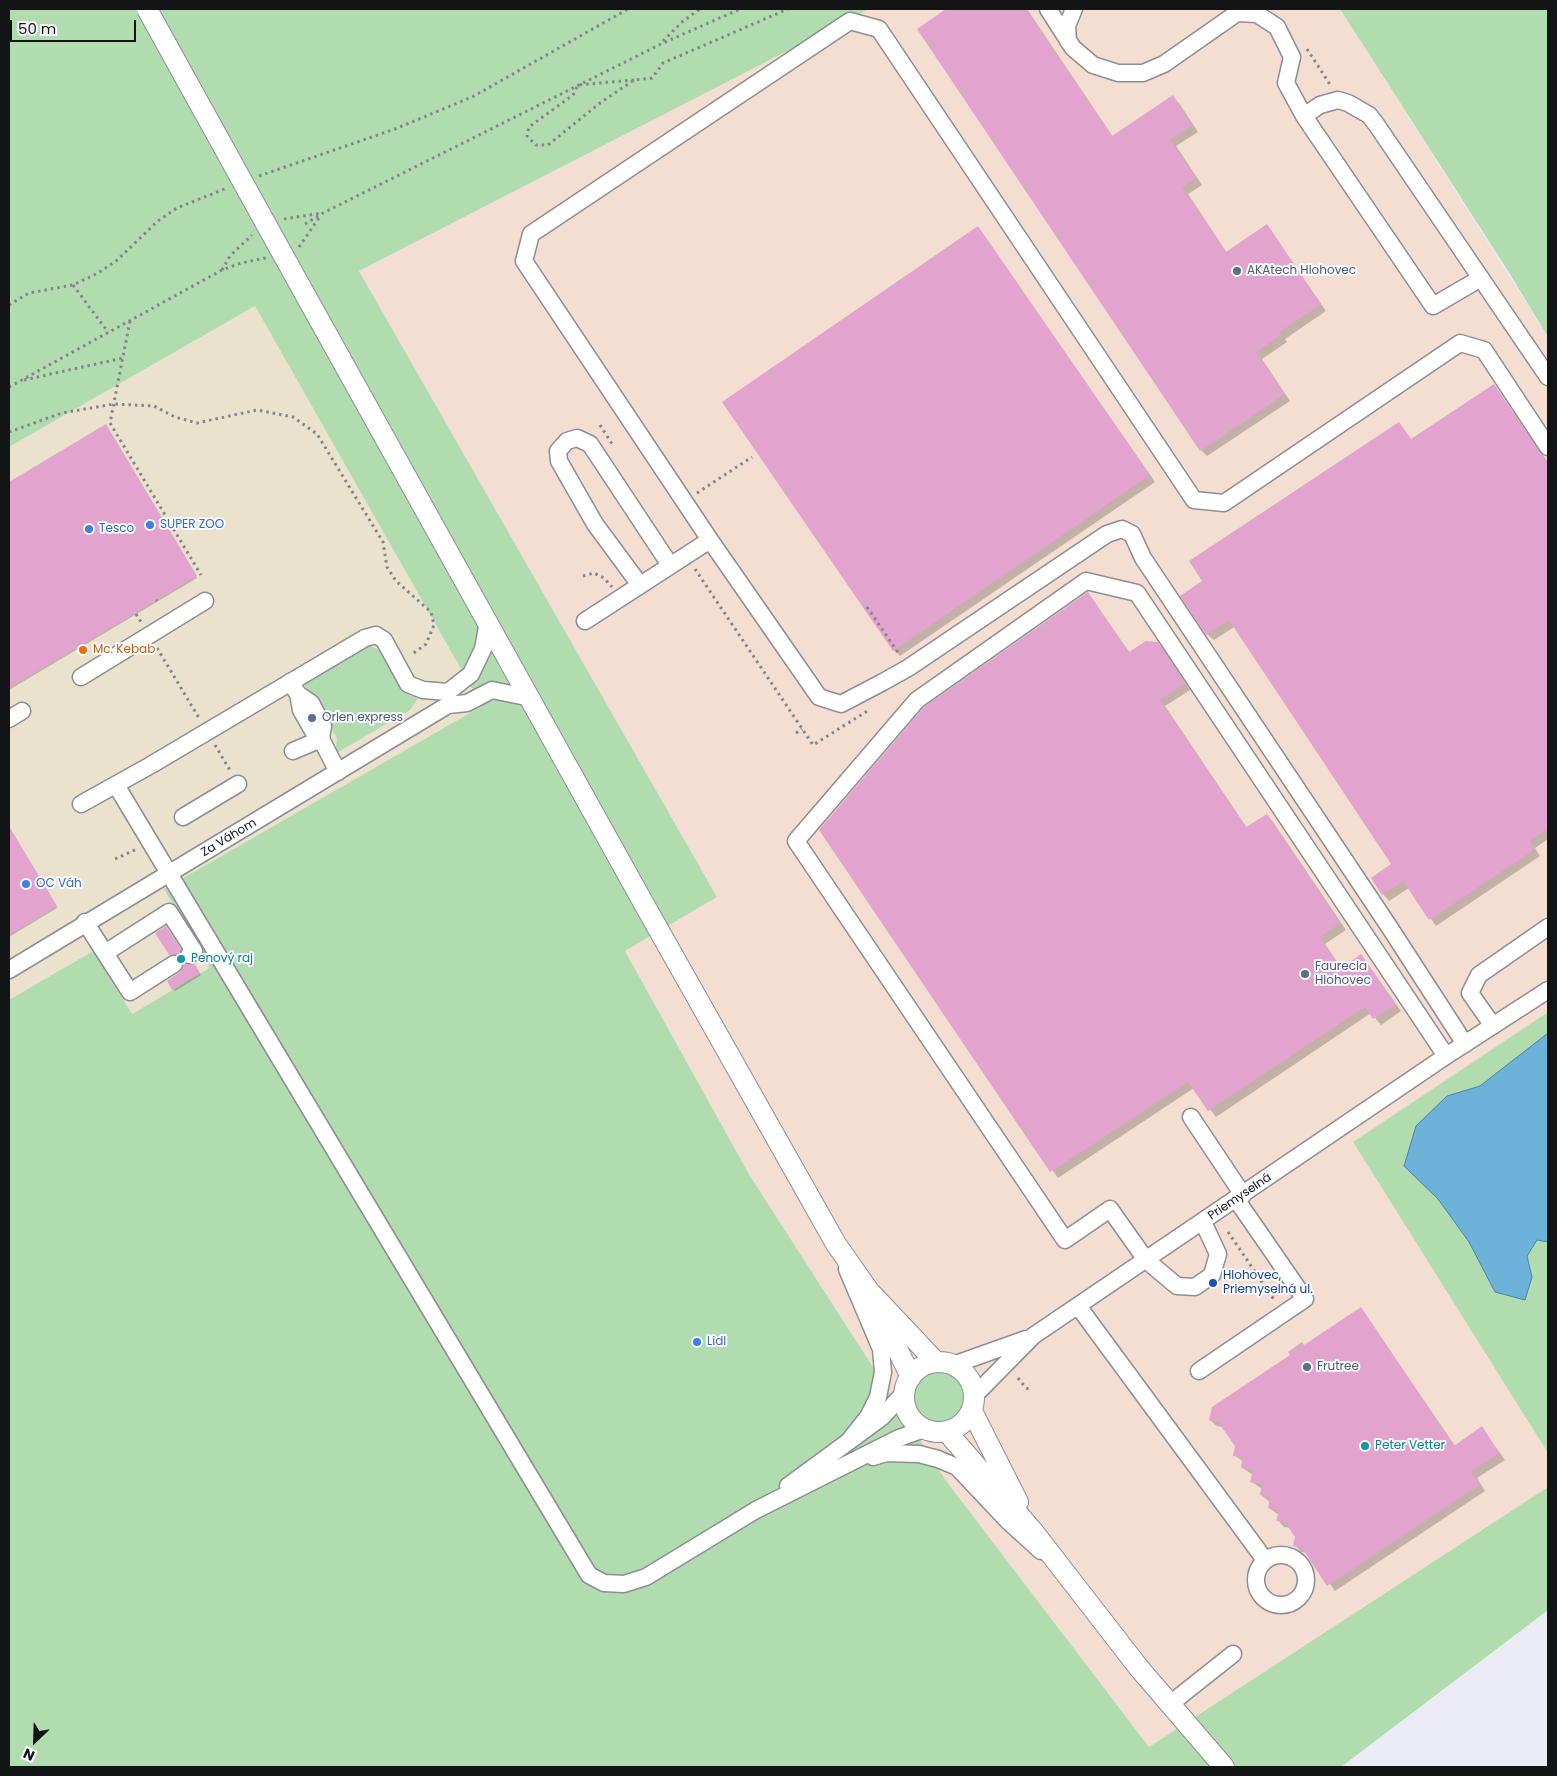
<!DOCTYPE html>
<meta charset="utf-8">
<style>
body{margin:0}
#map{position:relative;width:1557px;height:1776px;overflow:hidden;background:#ebecf3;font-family:Poppins,sans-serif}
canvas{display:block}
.frame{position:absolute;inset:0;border:10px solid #131416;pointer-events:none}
.north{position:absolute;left:10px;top:1716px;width:50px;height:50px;-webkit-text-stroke:4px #f8faff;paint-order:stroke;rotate:204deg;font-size:14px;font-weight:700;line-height:20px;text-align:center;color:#131416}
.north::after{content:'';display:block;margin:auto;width:18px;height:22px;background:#131416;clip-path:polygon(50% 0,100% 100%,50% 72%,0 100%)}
.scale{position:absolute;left:10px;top:20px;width:126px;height:22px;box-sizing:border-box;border:2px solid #131416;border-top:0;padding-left:6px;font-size:15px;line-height:18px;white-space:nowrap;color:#131416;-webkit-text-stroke:4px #f8faff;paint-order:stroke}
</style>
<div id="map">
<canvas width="1557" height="1776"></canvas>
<div class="frame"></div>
<div class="north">N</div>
<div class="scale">50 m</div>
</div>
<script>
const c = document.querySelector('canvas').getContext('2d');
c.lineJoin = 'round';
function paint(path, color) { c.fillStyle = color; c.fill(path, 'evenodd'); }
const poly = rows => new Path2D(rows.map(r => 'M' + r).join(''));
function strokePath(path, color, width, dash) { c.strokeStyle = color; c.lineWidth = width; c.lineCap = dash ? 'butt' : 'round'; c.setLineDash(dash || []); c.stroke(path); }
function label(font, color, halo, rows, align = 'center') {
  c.font = font + ' Poppins,sans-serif'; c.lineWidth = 4; c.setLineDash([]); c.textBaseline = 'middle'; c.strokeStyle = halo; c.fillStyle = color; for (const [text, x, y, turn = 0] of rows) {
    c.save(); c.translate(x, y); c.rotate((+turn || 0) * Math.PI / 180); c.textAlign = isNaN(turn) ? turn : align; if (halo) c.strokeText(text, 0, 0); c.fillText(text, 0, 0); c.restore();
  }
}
const commercial = poly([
 [255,306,482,706,164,889,211,968,132,1014,93,951,9,1000,9,447]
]);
const industrial = poly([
 [869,9,1340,9,1548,337,1548,1012,1353,1142,1548,1453,1548,1487,1149,1747,947,1482,750,1176,625,951,717,897,359,271]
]);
const green = poly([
 [9,9,869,9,359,271,717,897,625,951,750,1176,947,1482,1149,1747,1548,1487,1548,1610,1341,1767,9,1767,9,1000,93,951,132,1014,210,968,164,889,482,706,255,306,9,447],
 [1340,9,1548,9,1548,337,1508,271],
 [367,645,380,650,409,695,418,698,410,710,335,754,337,738,303,682],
 [1548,1012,1548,1453,1353,1142],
 '914 1397a25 25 0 1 1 50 0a25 25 0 1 1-50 0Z'
]);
const water = poly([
 [1548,1033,1548,1242,1537,1240,1527,1256,1532,1277,1525,1300,1495,1292,1469,1242,1438,1199,1404,1166,1416,1126,1447,1096,1480,1086,1548,1033]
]);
const shadow = poly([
 [949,9,1027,9,1113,137,1172,97,1179,103,1198,132,1176,146,1202,185,1188,194,1227,253,1267,226,1326,311,1285,339,1287,342,1262,359,1290,401,1207,456,1201,450,918,29],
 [978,228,1155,482,900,656,894,650],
 [1494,386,1548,462,1548,839,1535,848,1540,856,1436,926,1409,888,1389,901,1383,894,1393,864,1234,627,1214,640,1207,634,1204,581,1399,424,1412,440],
 [106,425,197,578,9,690,9,483],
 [1087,594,1130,653,1157,643,1164,650,1190,690,1165,706,1247,828,1267,815,1273,822,1346,930,1325,944,1342,969,1361,956,1401,1011,1381,1025,1371,1013,1216,1117,1194,1088,1058,1178,820,830],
 [9,827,57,908,9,937],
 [167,929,182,952,181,957,170,955],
 [195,967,201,975,175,991,173,989],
 [1361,1308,1455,1446,1482,1428,1505,1460,1477,1478,1485,1491,1335,1591,1308,1553,1301,1552,1295,1545,1296,1537,1290,1528,1284,1527,1278,1520,1279,1515,1269,1508,1270,1502,1261,1495,1262,1489,1252,1482,1253,1475,1243,1468,1244,1462,1234,1455,1236,1446,1223,1427,1217,1426,1210,1420,1305,1346]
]);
const building = poly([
 [946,9,1026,9,1112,136,1173,95,1192,125,1170,140,1196,178,1182,187,1226,252,1267,224,1321,304,1279,332,1281,335,1256,352,1285,394,1200,451,917,29],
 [978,226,1150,475,893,651,722,402],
 [1494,384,1548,463,1548,829,1530,841,1535,849,1429,920,1403,881,1382,895,1371,878,1391,864,1229,620,1206,635,1180,596,1202,581,1189,561,1399,422,1411,439],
 [106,424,197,576,9,688,9,482],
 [1088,592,1129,652,1146,641,1158,642,1185,683,1160,700,1246,827,1267,814,1340,923,1320,937,1341,969,1361,954,1396,1004,1373,1019,1365,1007,1208,1111,1188,1082,1050,1172,819,830,924,707],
 [9,826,57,906,9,935],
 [166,926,181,949,179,956,169,955,155,933],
 [184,963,194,963,200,973,172,990,167,981,180,972],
 [1361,1307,1454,1446,1482,1426,1499,1453,1471,1472,1480,1484,1327,1586,1302,1548,1293,1546,1295,1537,1285,1522,1276,1521,1279,1510,1268,1508,1270,1497,1260,1495,1262,1484,1250,1482,1253,1470,1241,1468,1243,1457,1233,1456,1235,1446,1218,1422,1209,1420,1212,1407,1290,1355,1288,1352,1302,1342,1304,1345]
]);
const path = poly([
 [663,41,682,22,700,9],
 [1307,49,1331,86],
 [634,80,578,85,573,95,529,127,527,136,536,145,548,145,600,103,634,80,652,78,663,63,788,9],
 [259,176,395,129,474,96,628,9],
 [284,219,322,213],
 [305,224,323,213,661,44,740,9],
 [299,247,321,215],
 [222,270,230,256,252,235],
 [73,285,108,332],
 [9,305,29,293,73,285,98,273,116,261,158,221,177,208,227,188],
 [130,321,110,423,201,575],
 [24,380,123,358],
 [9,387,222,270,241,263,266,258],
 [600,425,614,447],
 [9,432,62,413,114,404,154,406,175,417,197,423,257,410,293,417,317,434,383,542,387,567,396,581,431,612,434,625,426,644,411,655],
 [697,493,752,457],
 [695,569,813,745,869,710],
 [583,576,594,573,604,578,612,587],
 [156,600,157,601],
 [867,607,899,654],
 [136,614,141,622],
 [157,648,199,718],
 [796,733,802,729],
 [215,745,231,772],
 [115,859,137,849],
 [1228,1232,1275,1301],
 [1018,1378,1026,1388,1032,1390]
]);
const minor = poly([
 [1048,9,1073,48,1093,65,1118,73,1143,73,1164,64,1237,13,1257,14,1277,27,1292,57,1286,83,1304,116],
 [1068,41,1067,26,1074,9],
 [1481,278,1433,306,1304,116,1320,105,1338,100,1348,103,1369,115,1376,124,1548,377],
 [640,585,595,524,559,461,558,451,567,441,577,438,590,444,670,565],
 [585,621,710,540],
 [81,677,205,601],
 [290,682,298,694,301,710,313,731,321,739,338,772],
 [298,694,311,703,323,726,321,739],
 [9,719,22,711],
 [293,751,321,739],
 [116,785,589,1575,604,1583,624,1584,646,1577,756,1510,899,1438,924,1429],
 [81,804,151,765,365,638,376,635,384,640,408,684,423,690,448,692,471,674,483,649,488,622],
 [183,817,238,784],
 [85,922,130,992,174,964],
 [105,953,169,912,194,951,189,955],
 [9,970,448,705,467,703,492,690,531,698],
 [1493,1026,1470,993,1479,975,1548,927],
 [1465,1044,1390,928,1143,558,1132,534,1122,529,1107,534,908,668,883,682,841,704,819,697,710,540,524,261,531,234,850,21,879,29,1194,500,1224,503,1460,343,1484,350,1548,447],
 [1191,1117,1243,1195],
 [1203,1222,1218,1254,1212,1275,1195,1287,1177,1286,1146,1260,1110,1209,1065,1240,796,841,917,700,1086,581,1137,593,1446,1056],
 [847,1269,881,1349,883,1372,878,1397,868,1417,848,1442],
 [1078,1306,1265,1560],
 [953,1365,1026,1339],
 [1199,1371,1305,1299,1236,1199],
 [975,1395,1033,1336,1446,1056,1548,990],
 [873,1457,886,1453,919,1454,938,1459,957,1467,1008,1521,1041,1551],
 [788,1486,882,1417,905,1392],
 '1256 1580a25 25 0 1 1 50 0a25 25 0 1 1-50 0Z',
 [1170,1704,1233,1654]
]);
const major = poly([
 [282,253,644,904,836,1244,869,1291,936,1362],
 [877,1308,911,1377],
 '904 1397a35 35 0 1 1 70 0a35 35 0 1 1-70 0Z',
 [972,1411,1018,1502],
 [947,1432,1032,1530,1139,1668,1224,1767]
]);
const majorBridge = poly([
 [147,9,282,253]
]);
const markers = [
 [1237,271,5,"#5c6f8a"],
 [150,525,5,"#3f7fe0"],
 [89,529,5,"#3f7fe0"],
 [83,650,5,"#e8710a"],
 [312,718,5,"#5c6f8a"],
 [26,884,5,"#3f7fe0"],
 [181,959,5,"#0f9aa8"],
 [1305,974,5,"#5c6f8a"],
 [1213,1283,5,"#1a4fb4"],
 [697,1342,5,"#3f7fe0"],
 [1307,1367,5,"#5c6f8a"],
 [1365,1446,5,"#0f9aa8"]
];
const serviceNames = [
 ["AKAtech Hlohovec",1247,271],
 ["Orlen express",322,718],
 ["Faurecia",1315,967],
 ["Hlohovec",1315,981],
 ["Frutree",1317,1367]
];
const shopNames = [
 ["SUPER ZOO",160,525],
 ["Tesco",99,529],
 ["OC Váh",36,884],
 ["Lidl",707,1342]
];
const foodNames = [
 ["Mc. Kebab",93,650]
];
const streetNames = [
 ["Za Váhom",229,838,-31],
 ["Priemyselná",1240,1197,-34]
];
const cultureNames = [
 ["Penový raj",191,959],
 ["Peter Vetter",1375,1446]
];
const transitNames = [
 ["Hlohovec,",1223,1276],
 ["Priemyselná ul.",1223,1290]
];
paint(commercial, '#ebe2cd');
paint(industrial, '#f4ded1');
paint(green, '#b1dcaf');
paint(water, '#6db2d9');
strokePath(water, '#52839e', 1);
paint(shadow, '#0003');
paint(building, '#e2a4ce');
strokePath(minor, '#8d8e94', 19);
strokePath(major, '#8d8e94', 22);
strokePath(path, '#85868b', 3, [2.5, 4]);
strokePath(minor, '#fff', 16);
strokePath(major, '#fff', 20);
strokePath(majorBridge, '#8d8e94', 22, []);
strokePath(majorBridge, '#fff', 20);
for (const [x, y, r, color] of markers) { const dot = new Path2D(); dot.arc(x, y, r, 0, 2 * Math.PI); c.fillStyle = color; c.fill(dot); strokePath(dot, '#f8faff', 2); }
label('12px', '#4e5e75', '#f8faff', serviceNames, 'left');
label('12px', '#366cbe', '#f8faff', shopNames, 'left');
label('12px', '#c56008', '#f8faff', foodNames, 'left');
label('12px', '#131416', '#f8faff', streetNames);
label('12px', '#0d838f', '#f8faff', cultureNames, 'left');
label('12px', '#164399', '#f8faff', transitNames, 'left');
</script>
